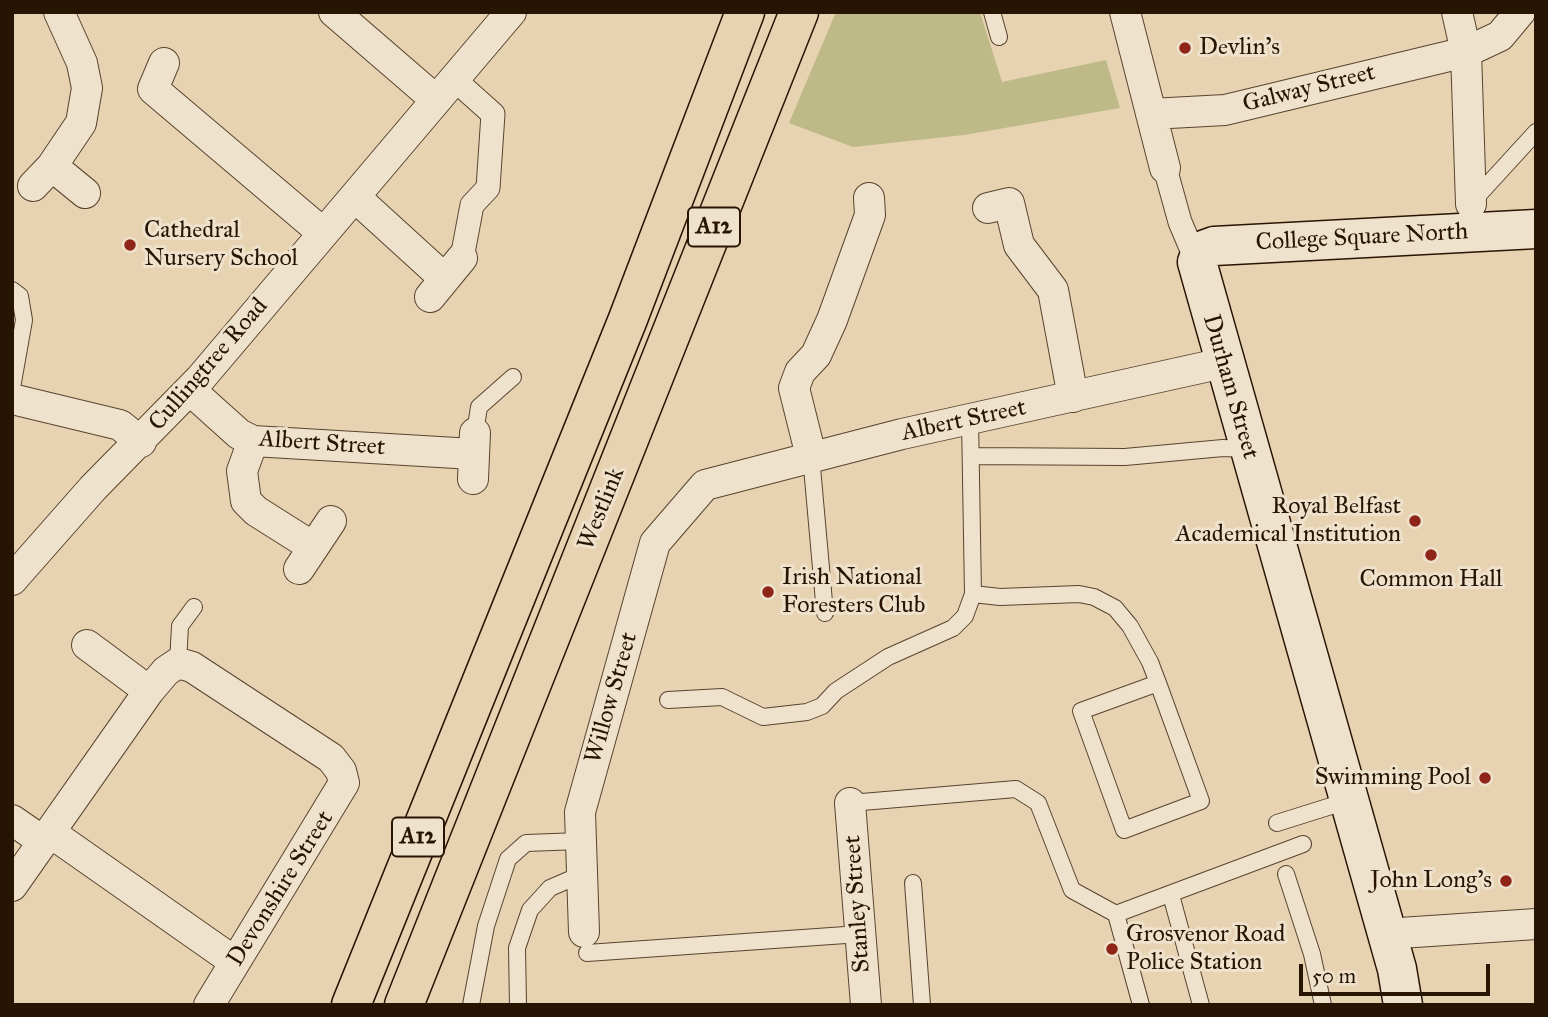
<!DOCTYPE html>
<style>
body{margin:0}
#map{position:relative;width:1548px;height:1017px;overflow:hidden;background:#e7d2b2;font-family:"IM FELL Great Primer",serif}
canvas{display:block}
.frame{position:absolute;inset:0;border:14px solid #281402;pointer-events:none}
.scale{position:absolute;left:1299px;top:964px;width:191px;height:32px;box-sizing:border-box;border:4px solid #281402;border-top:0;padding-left:9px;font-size:21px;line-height:24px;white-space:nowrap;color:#281402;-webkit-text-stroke:5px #efe2cd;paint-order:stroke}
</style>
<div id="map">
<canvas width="1548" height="1017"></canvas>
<div class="frame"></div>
<div class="scale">50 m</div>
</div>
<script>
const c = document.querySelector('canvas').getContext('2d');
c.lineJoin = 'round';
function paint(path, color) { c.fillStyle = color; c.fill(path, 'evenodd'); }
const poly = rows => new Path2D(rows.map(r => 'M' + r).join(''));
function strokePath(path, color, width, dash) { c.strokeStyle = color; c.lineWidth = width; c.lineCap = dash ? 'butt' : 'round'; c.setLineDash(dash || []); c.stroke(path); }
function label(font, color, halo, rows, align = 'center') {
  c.font = font + ' "IM FELL Great Primer",serif'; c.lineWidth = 6; c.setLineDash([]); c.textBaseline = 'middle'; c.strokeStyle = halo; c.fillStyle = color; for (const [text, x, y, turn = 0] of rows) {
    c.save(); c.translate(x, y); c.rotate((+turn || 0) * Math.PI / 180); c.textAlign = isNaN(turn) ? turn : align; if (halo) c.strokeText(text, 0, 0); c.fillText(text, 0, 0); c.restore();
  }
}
const green = poly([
 [836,12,980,12,1002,82,1106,60,1120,108,964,135,853,147,789,123]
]);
const service = poly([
 [992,12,999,37],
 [1472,202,1536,132],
 [12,290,20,296,24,320,12,388],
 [475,433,479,407,513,377],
 [811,456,825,613],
 [973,456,1125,457,1223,448,1247,449],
 [973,594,1000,597,1079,594,1094,597,1115,608,1130,626,1150,662,1158,683,1201,801,1124,830,1081,711,1158,683],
 [178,663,180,626,194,607],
 [668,700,722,697,763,717,807,712,822,706,836,691,888,657,953,628,965,616,973,594,970,419],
 [850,803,1016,789,1038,803,1072,890,1116,914,1303,844],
 [1277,823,1347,801],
 [1286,874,1312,954,1323,1005],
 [913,883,922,1005],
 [1171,895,1201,1005],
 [1116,914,1141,1005],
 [587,953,860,934],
 [471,1005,486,926,508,859,526,843,580,841],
 [518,1005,517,948,530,910,550,888,580,875]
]);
const pedestrian = poly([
 [455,80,493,114,488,188,472,205,462,258],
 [1165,168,1180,222,1197,262]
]);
const minor = poly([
 [334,12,436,100],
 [1125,12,1165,168],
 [1457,12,1466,52,1471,204],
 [164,63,153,89,323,233],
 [1151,114,1225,110,1466,52,1500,36,1520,12],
 [52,166,85,193],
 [33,186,52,166,81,123,87,88,82,63,59,12],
 [355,197,445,279],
 [988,208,1009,203,1019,245,1053,290,1073,397],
 [430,297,462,258],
 [190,390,239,434,253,441,473,454],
 [12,399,120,425,141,442],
 [253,441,242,471,246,501,256,511,313,547],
 [811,456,794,388,800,372,816,355,832,320,870,215,869,198],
 [473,479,475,433],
 [299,569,331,521],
 [12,580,93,488,200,379,511,12],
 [87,645,149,691],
 [850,803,866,1005],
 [12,820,44,842],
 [51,833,235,962],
 [12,886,149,691,166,671,178,663,192,667,331,758,341,771,344,783,209,1005],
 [584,932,580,812,655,543,705,485,902,434,1223,363],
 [1385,934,1536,924]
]);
const secondary = poly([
 [1403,1005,1397,969,1197,262,1203,250,1214,246,1536,229]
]);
const trunk = poly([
 [351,1005,628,319,745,12],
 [404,1005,799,12]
]);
const markers = [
 [1185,48,7,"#8f2418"],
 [130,245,7,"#8f2418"],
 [1415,521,7,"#8f2418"],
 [1431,555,7,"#8f2418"],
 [768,592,7,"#8f2418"],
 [1485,778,7,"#8f2418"],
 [1506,881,7,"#8f2418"],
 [1112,949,7,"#8f2418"]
];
const shields = [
 [714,227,52],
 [418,837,52]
];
const shieldNames = [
 ["A12",714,227],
 ["A12",418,837]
];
const poiNames = [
 ["Devlin's",1199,48],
 ["Cathedral",144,231],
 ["Nursery School",144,259],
 ["Royal Belfast",1401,507,"right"],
 ["Academical Institution",1401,535,"right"],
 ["Irish National",782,578],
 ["Foresters Club",782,606],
 ["Common Hall",1431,580,"center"],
 ["Swimming Pool",1471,778,"right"],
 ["John Long's",1492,881,"right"],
 ["Grosvenor Road",1126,935],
 ["Police Station",1126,963]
];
const streetNames = [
 ["Galway Street",1309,89,-14],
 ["College Square North",1362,238,-3],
 ["Cullingtree Road",209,365,-49],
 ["Durham Street",1230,387,74],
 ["Albert Street",964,421,-12],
 ["Albert Street",322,444,4],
 ["Westlink",602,509,-68],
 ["Willow Street",612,698,-74],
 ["Devonshire Street",281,889,-58],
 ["Stanley Street",858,904,-94]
];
paint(green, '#bdba87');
strokePath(service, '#58442e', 18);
strokePath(pedestrian, '#58442e', 25);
strokePath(minor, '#58442e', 32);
strokePath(secondary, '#281402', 41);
strokePath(trunk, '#281402', 41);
strokePath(service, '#efe2cd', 16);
strokePath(pedestrian, '#efe2cd', 23);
strokePath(minor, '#efe2cd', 30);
strokePath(secondary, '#efe2cd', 38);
strokePath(trunk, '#e7d2b2', 38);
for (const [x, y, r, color] of markers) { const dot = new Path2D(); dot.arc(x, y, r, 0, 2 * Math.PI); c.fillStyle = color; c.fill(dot); strokePath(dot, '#efe2cd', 2.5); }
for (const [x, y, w] of shields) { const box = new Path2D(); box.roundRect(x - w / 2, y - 19.5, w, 39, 5); c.fillStyle = '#efe2cd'; c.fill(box); strokePath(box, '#281402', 2); }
label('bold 23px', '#281402', null, shieldNames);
label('24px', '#281402', '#efe2cd', poiNames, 'left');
label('24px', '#281402', '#efe2cd', streetNames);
</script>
